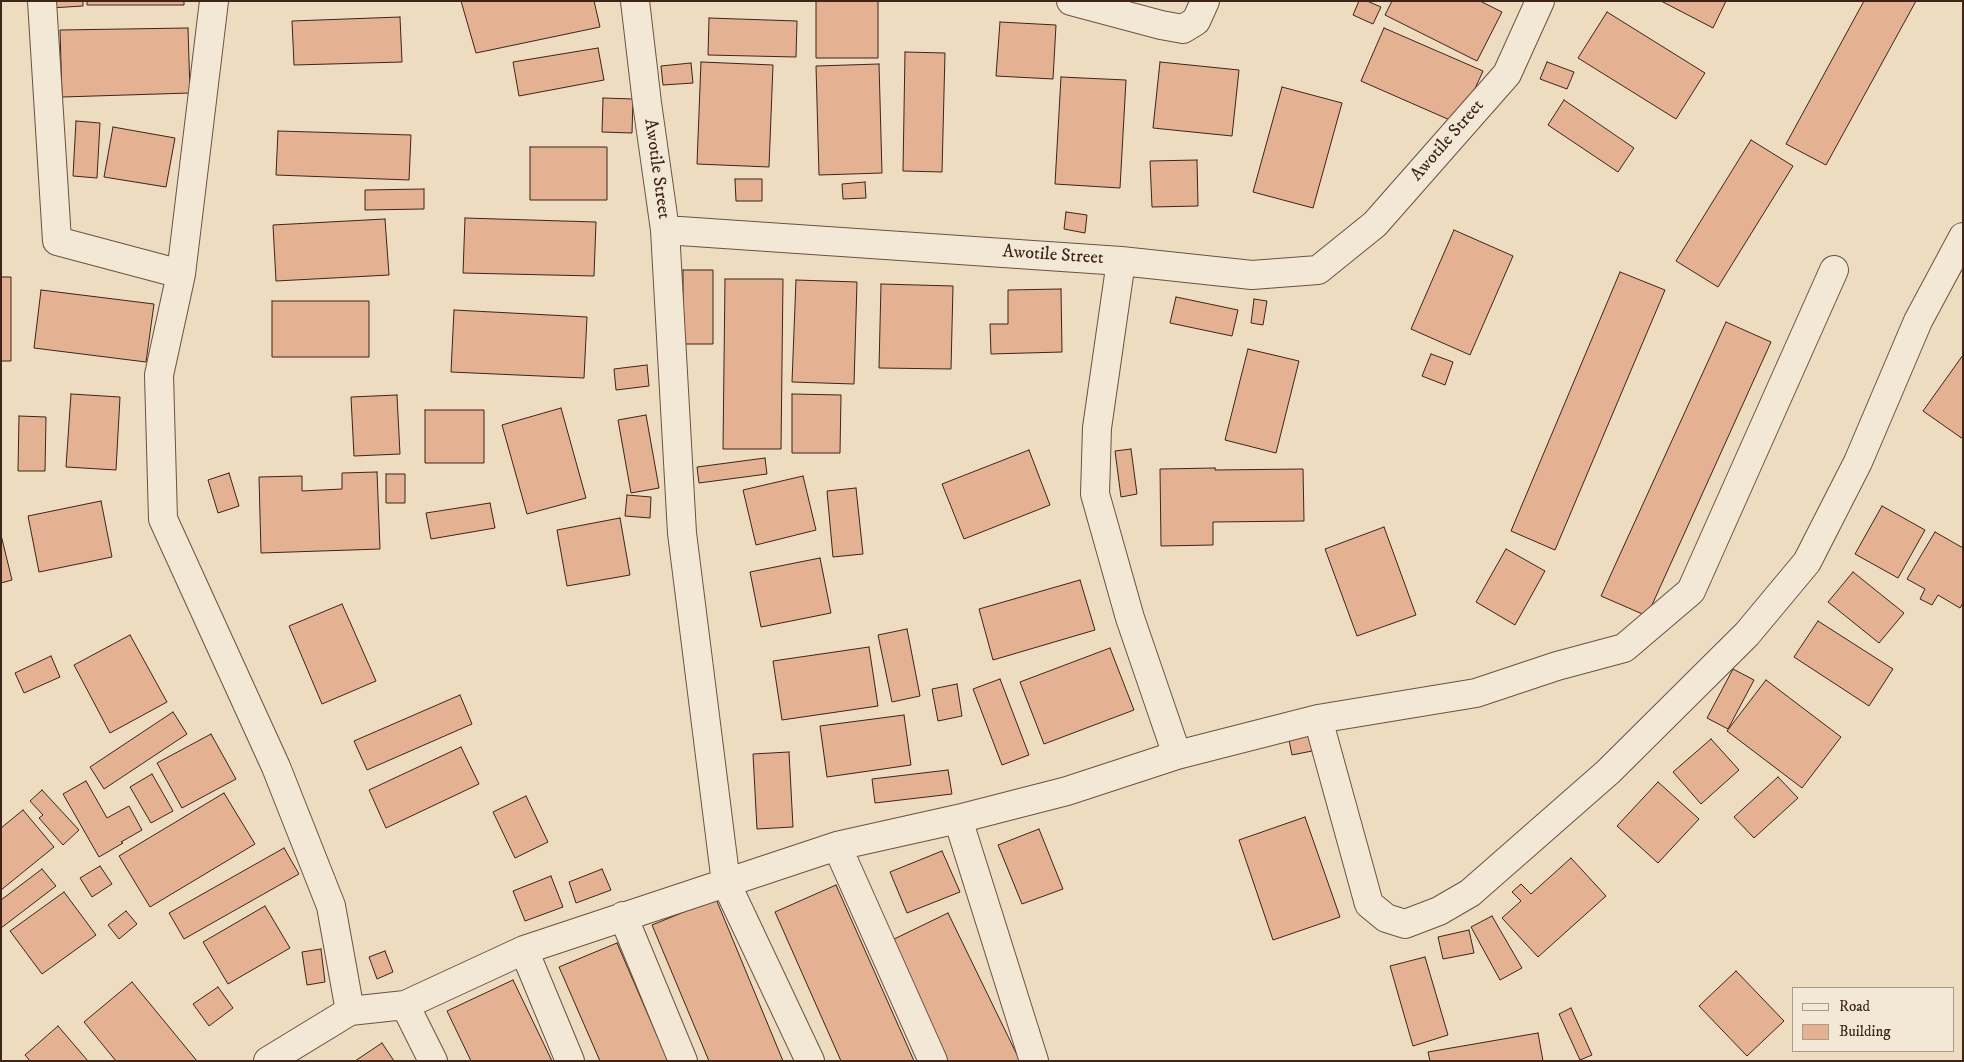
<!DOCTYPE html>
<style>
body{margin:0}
#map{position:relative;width:1964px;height:1062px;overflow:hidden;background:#eddcbf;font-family:"IM FELL DW Pica",serif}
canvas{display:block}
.frame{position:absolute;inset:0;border:2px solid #3e2419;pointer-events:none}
.legend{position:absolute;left:1792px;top:987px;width:162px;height:65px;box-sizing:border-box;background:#f3e8d5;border:1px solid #ab9a8a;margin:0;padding:6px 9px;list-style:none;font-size:15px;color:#3e2419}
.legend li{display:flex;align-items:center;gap:10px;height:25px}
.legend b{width:25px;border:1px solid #ab9a8a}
</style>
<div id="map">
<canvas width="1964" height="1062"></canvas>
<div class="frame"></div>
<ul class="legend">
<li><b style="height:6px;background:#f3e8d5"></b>Road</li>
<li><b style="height:14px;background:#e4b192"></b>Building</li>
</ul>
</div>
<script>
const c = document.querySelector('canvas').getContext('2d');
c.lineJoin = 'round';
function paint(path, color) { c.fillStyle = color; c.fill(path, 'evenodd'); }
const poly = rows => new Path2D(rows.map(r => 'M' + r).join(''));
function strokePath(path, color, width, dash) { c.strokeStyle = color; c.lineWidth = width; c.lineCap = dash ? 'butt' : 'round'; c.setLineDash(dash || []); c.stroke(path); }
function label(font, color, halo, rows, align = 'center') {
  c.font = font + ' "IM FELL DW Pica",serif'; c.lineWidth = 4.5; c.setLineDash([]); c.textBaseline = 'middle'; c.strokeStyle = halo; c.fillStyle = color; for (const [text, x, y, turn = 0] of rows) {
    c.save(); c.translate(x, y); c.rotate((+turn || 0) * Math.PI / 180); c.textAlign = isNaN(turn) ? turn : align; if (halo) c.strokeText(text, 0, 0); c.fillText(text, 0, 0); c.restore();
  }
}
const building = poly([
 [50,1,83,1,83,6,50,8,50,1],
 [87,1,184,1,184,5,87,5,87,1],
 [461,1,594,1,600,27,476,53,461,1],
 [816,1,878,1,878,58,816,58,816,1],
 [1359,1,1367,1,1381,7,1373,24,1353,15,1359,1],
 [1392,1,1480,1,1502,12,1477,61,1385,15,1392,1],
 [1661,1,1726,1,1713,28,1661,1],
 [1864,1,1916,1,1826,165,1786,144,1864,1],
 [1607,12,1705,73,1676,119,1578,58,1607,12],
 [400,17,402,62,294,65,292,21,400,17],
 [709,18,797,21,796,57,708,55,709,18],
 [1000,22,1056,25,1053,79,996,76,1000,22],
 [188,28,190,93,62,97,60,30,188,28],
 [1384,28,1483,71,1459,124,1361,81,1384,28],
 [598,48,604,80,519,96,513,62,598,48],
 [905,52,945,53,942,172,903,171,905,52],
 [701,62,773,65,769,167,697,164,701,62],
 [1160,62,1239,70,1232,136,1153,128,1160,62],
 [1547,62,1574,72,1567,89,1540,79,1547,62],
 [691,63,693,83,663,85,661,66,691,63],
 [879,64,882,173,819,175,816,66,879,64],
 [1061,77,1126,80,1120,188,1055,184,1061,77],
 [1282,87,1342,103,1313,208,1253,192,1282,87],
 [603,98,633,99,632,133,602,132,603,98],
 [1564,100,1634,148,1618,172,1548,125,1564,100],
 [76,121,100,123,97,178,73,176,76,121],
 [113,127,175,138,166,187,104,177,113,127],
 [278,131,411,135,409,180,276,175,278,131],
 [1751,140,1793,166,1718,287,1676,261,1751,140],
 [530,147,607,147,607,200,530,200,530,147],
 [1197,160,1198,206,1152,207,1150,161,1197,160],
 [735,179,762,179,762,201,736,201,735,179],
 [865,182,866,198,843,199,842,184,865,182],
 [424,189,424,209,365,210,365,190,424,189],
 [1066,212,1087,215,1085,233,1064,229,1066,212],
 [465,218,596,222,594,276,463,273,465,218],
 [385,219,389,275,276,281,273,225,385,219],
 [1454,230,1513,256,1470,355,1411,329,1454,230],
 [683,270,713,270,713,344,683,344,683,270],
 [1620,272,1665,290,1555,550,1511,531,1620,272],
 [1,277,11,277,11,361,1,361,1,277],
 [725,279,783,279,781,449,723,449,725,279],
 [796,280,857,282,854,384,792,382,796,280],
 [881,284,953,286,951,369,879,368,881,284],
 [1061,289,1062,352,991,354,990,324,1008,324,1008,290,1061,289],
 [41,290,154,304,146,362,34,348,41,290],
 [1176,297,1238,310,1232,336,1170,323,1176,297],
 [1254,299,1267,301,1263,325,1251,323,1254,299],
 [272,301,369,301,369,357,272,357,272,301],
 [454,310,587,317,584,378,451,372,454,310],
 [1726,322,1771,342,1647,616,1601,596,1726,322],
 [1248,349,1299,361,1276,453,1225,440,1248,349],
 [1431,354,1453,362,1445,385,1422,376,1431,354],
 [1963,355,1963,439,1923,411,1963,355],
 [647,365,649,386,616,390,614,369,647,365],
 [71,394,120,397,116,470,66,467,71,394],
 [792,394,841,395,840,453,792,453,792,394],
 [397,395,400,454,354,456,351,397,397,395],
 [561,408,586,498,527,514,502,425,561,408],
 [425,410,484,410,484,463,425,463,425,410],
 [646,415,659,488,631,493,618,420,646,415],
 [19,416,46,417,45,471,18,471,19,416],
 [1131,449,1137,494,1121,497,1115,451,1131,449],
 [1029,450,1050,505,964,539,942,484,1029,450],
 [765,458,767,474,699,483,697,467,765,458],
 [1215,468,1215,470,1303,469,1304,521,1213,522,1213,545,1161,546,1160,469,1215,468],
 [377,472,380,549,261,553,259,477,302,476,302,491,342,489,342,473,377,472],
 [229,473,239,506,218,513,208,480,229,473],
 [386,474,405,474,405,503,386,503,386,474],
 [803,476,816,530,756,545,743,490,803,476],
 [856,488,863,554,833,557,827,491,856,488],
 [627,495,651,497,650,518,625,516,627,495],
 [101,501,112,557,39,572,28,516,101,501],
 [490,503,495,528,431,539,426,513,490,503],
 [1882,506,1925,530,1898,578,1855,554,1882,506],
 [620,518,630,575,567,586,557,530,620,518],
 [1384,527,1416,615,1357,636,1325,549,1384,527],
 [1935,532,1963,548,1963,603,1960,608,1938,595,1932,605,1920,599,1925,589,1907,579,1935,532],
 [1,535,12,580,1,583,1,535],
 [1506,549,1545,571,1515,625,1476,602,1506,549],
 [820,558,831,613,761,627,750,572,820,558],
 [1853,572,1904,613,1879,643,1828,602,1853,572],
 [1080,580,1095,630,993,660,979,609,1080,580],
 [342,604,376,681,322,704,289,626,342,604],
 [1818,621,1893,669,1869,706,1794,657,1818,621],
 [907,629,920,696,892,702,878,635,907,629],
 [130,635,167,702,110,733,74,665,130,635],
 [869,647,878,706,782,720,773,661,869,647],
 [1110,648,1134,710,1044,744,1020,682,1110,648],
 [51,656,60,677,24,693,15,673,51,656],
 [1733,669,1754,680,1728,729,1707,718,1733,669],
 [1000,679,1029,755,1002,765,973,689,1000,679],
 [1766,680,1841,737,1802,788,1727,731,1766,680],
 [957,684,962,716,938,721,932,689,957,684],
 [460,695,472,724,367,770,354,741,460,695],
 [173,712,187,734,104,789,90,767,173,712],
 [904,715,911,765,827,777,820,726,904,715],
 [1308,726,1312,751,1292,755,1287,730,1308,726],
 [211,734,236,779,182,808,157,763,211,734],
 [1711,739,1739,770,1701,804,1673,772,1711,739],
 [461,747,479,784,386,828,369,790,461,747],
 [789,752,793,827,757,829,753,754,789,752],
 [948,770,952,794,875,803,872,779,948,770],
 [152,774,173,811,151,823,130,787,152,774],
 [1778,777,1798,798,1754,838,1734,817,1778,777],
 [86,781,107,818,129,806,142,830,121,842,123,843,99,857,63,794,86,781],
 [1658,782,1699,819,1658,863,1617,826,1658,782],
 [42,790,79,830,63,845,39,818,43,815,30,801,42,790],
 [224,793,255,844,150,907,119,856,224,793],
 [526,796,548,842,515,858,493,812,526,796],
 [23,810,54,847,1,890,1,828,23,810],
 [1305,817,1340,917,1273,940,1239,840,1305,817],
 [1039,829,1063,889,1022,904,998,845,1039,829],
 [284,848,299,874,184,939,169,913,284,848],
 [942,851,960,892,907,913,890,872,942,851],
 [1571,858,1606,896,1538,957,1502,918,1521,901,1512,892,1521,884,1531,894,1571,858],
 [100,866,112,884,92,897,80,878,100,866],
 [42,869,56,886,1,928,1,900,42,869],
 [602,869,611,890,576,903,569,882,602,869],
 [551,876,563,907,525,921,513,891,551,876],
 [836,885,914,1061,841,1061,775,912,836,885],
 [64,892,96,935,42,974,10,931,64,892],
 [716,899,783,1061,709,1061,652,925,716,899],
 [265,906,290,948,228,984,203,942,265,906],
 [126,911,137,924,119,939,108,925,126,911],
 [948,913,1020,1061,946,1061,888,942,948,913],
 [1492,916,1522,968,1500,980,1471,927,1492,916],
 [1469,930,1474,953,1443,959,1438,937,1469,930],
 [617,943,668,1061,600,1061,559,967,617,943],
 [321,949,325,982,307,985,302,952,321,949],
 [385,951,393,972,377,979,369,957,385,951],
 [1425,957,1448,1035,1413,1046,1390,966,1425,957],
 [1736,971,1784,1021,1747,1056,1699,1006,1736,971],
 [513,980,552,1061,471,1061,447,1011,513,980],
 [132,982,197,1061,116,1061,84,1022,132,982],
 [218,987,233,1008,209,1026,193,1004,218,987],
 [1571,1008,1592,1055,1580,1060,1559,1014,1571,1008],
 [58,1026,88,1061,30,1061,25,1055,58,1026],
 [1538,1033,1543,1061,1430,1061,1428,1052,1538,1033],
 [382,1043,394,1061,355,1061,382,1043]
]);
const minor = poly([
 [42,1,57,241,181,274],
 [214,1,181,274,159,375,163,519,276,767,331,906,350,1011],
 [635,1,647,103,665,230,1121,261,1252,275,1318,270,1375,224,1507,74,1540,1],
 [1071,1,1161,25,1183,29,1196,21,1205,1],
 [665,230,682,533,726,883,810,1061],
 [1121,261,1097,428,1095,494,1130,618,1177,755],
 [1318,719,1369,904,1386,918,1405,924,1439,911,1470,893,1608,772,1747,634,1807,562,1858,462,1918,321,1963,237],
 [958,819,1034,1061],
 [837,846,933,1061],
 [623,916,683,1061],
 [524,950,570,1061],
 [405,1005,433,1061],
 [268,1061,350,1011,405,1005,524,950,837,846,958,819,1067,791,1177,755,1318,719,1476,693,1557,666,1624,648,1691,591,1834,270]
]);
const streetNames = [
 ["Awotile Street",1448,141,-49],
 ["Awotile Street",656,169,82],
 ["Awotile Street",1053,256,4]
];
paint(building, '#e4b192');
strokePath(building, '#3e2419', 1);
strokePath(minor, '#6a5242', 30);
strokePath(minor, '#f3e8d5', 28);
label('18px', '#3e2419', '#f3e8d5', streetNames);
</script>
